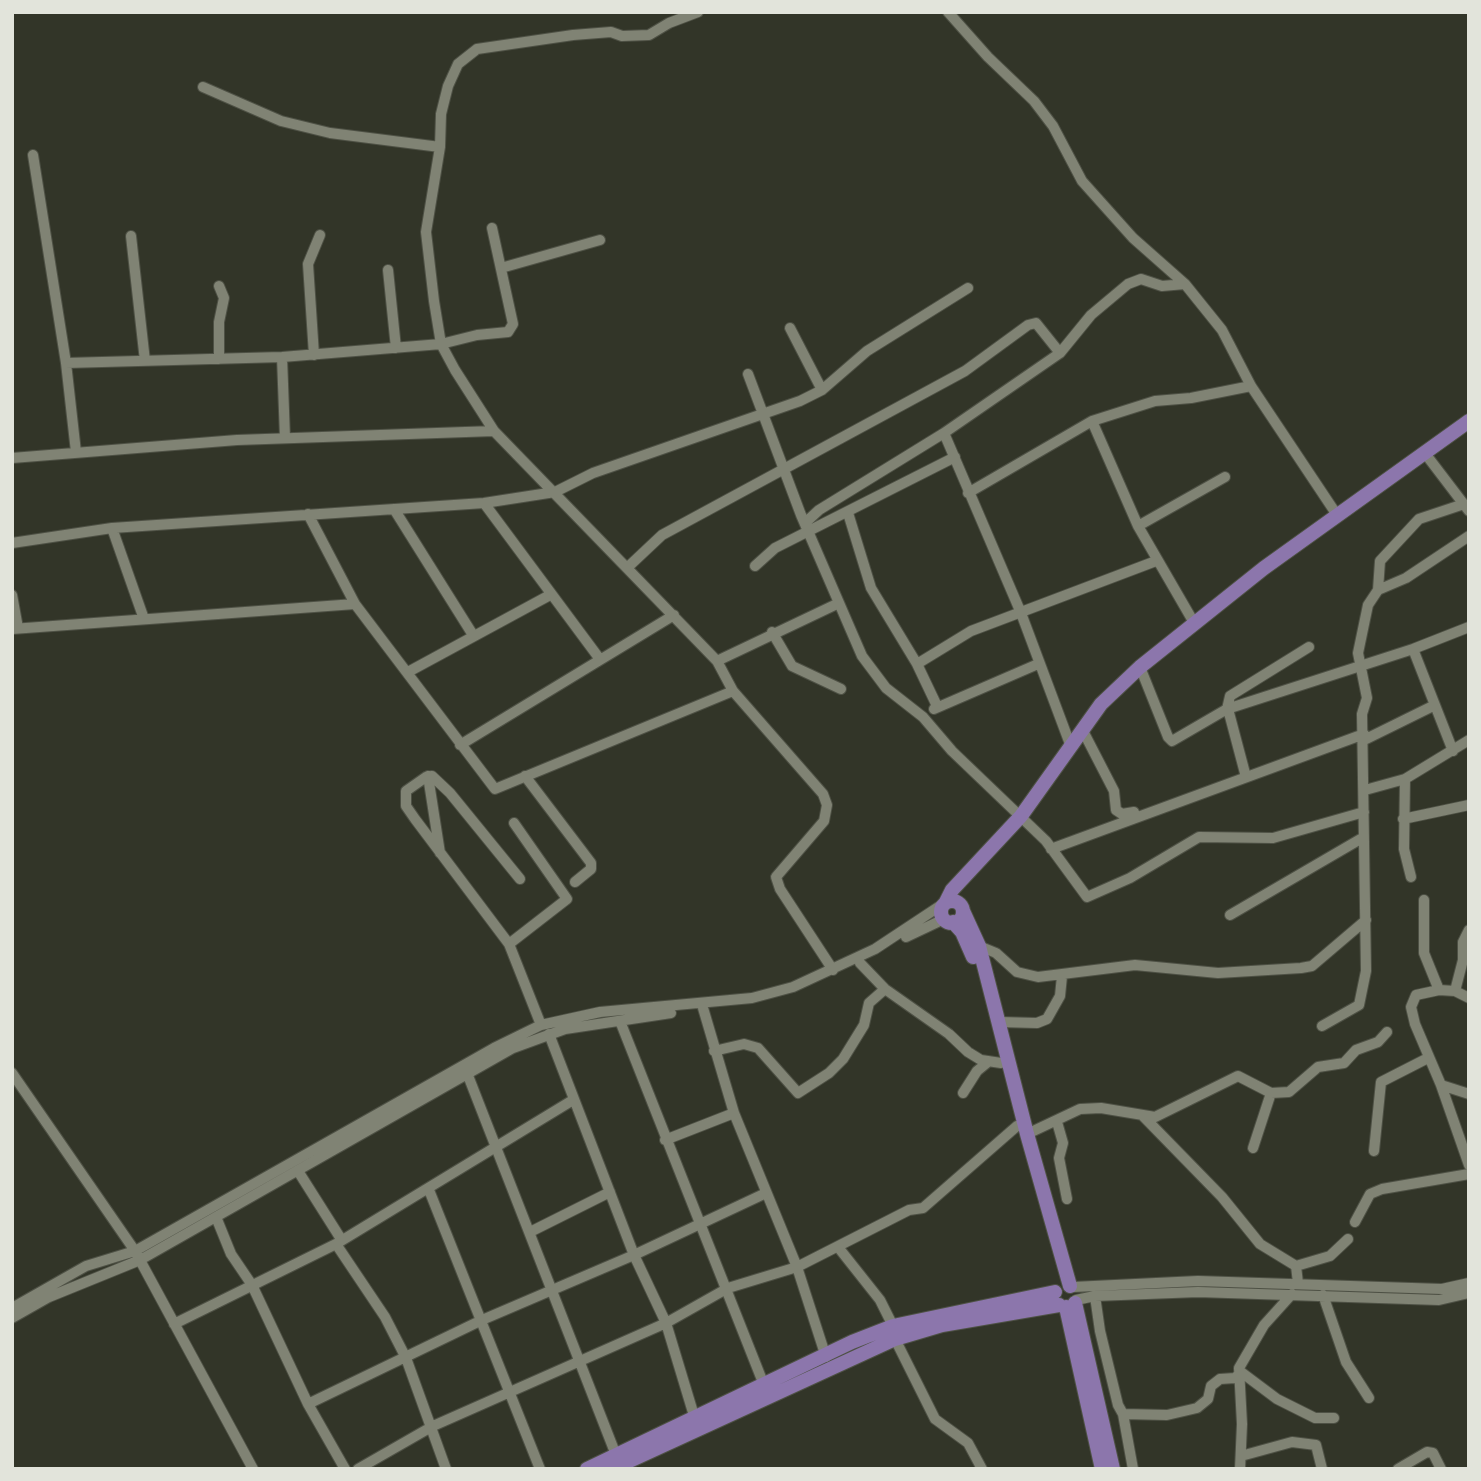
<!DOCTYPE html>
<style>
body{margin:0}
#map{position:relative;width:1481px;height:1481px;overflow:hidden;background:#323528;font-family:"Titillium Web",sans-serif}
canvas{display:block}
.frame{position:absolute;inset:0;border:14px solid #e2e4db;pointer-events:none}
</style>
<div id="map">
<canvas width="1481" height="1481"></canvas>
<div class="frame"></div>
</div>
<script>
const c = document.querySelector('canvas').getContext('2d');
c.lineJoin = 'round';
const poly = rows => new Path2D(rows.map(r => 'M' + r).join(''));
function strokePath(path, color, width, dash) { c.strokeStyle = color; c.lineWidth = width; c.lineCap = dash ? 'butt' : 'round'; c.setLineDash(dash || []); c.stroke(path); }
const minor = poly([
 [698,12,669,23,649,35,622,36,611,32,573,35,477,49,458,64,448,86,441,114,440,147,426,232,434,301,441,344,455,370,494,431,717,661,733,691,823,794,827,805,824,821,776,877,780,889,833,970],
 [948,12,988,57,1034,101,1053,126,1082,181,1133,238,1185,284,1222,330,1251,386,1337,515],
 [203,87,281,121,330,133,440,147],
 [33,155,66,363,76,452],
 [131,236,145,361],
 [501,268,600,240],
 [388,270,396,348],
 [219,286,224,298,219,322,219,359],
 [790,328,822,390],
 [314,355,308,264,320,235],
 [282,357,285,438],
 [66,363,282,357,441,344,477,335,508,332,513,324,492,228],
 [748,374,801,515,862,656,886,688,923,717,952,751,1046,841,1087,897,1130,878,1199,837,1273,838,1364,812],
 [1092,421,1138,526,1193,621],
 [944,433,1021,613,1070,744],
 [1424,452,1469,511],
 [12,458,237,440,494,431],
 [968,493,1092,421,1155,401,1191,398,1251,386],
 [484,503,599,658],
 [394,509,473,635],
 [848,513,871,588,917,664,937,706],
 [308,514,355,604,495,789,733,691],
 [805,523,819,510,944,433,1060,353,1091,315,1128,284,1141,279,1162,286,1185,284],
 [1138,526,1225,477],
 [112,528,144,619],
 [12,543,112,528,484,503,555,492,593,473,800,401,822,390,867,351,968,288],
 [755,566,775,548,955,457],
 [628,567,662,535,965,371,1028,325,1036,323,1060,353],
 [1378,590,1406,578,1469,536],
 [12,595,18,628],
 [12,629,355,604],
 [772,632,792,666,841,689],
 [1413,649,1453,751],
 [717,661,839,603],
 [917,664,971,631,1156,561],
 [1140,667,1168,737,1172,741,1227,709,1413,649,1469,627],
 [408,672,550,595],
 [934,709,1038,664],
 [1227,709,1230,696,1309,647],
 [1228,709,1246,777],
 [1082,729,1114,791,1116,810,1122,814,1134,812],
 [1364,740,1435,705],
 [460,745,674,615],
 [428,776,440,853],
 [525,776,591,863,591,869,575,882],
 [1405,779,1404,849,1411,877],
 [1365,790,1405,779,1469,740],
 [1403,819,1469,805],
 [514,823,567,899,509,944,541,1025],
 [1051,849,1364,734],
 [1424,900,1424,953,1439,990],
 [1230,915,1364,837],
 [906,937,944,919],
 [509,944,415,819,406,806,406,791,426,777,432,776,450,793,520,879],
 [979,946,996,953,1017,972,1038,977,1135,965,1218,973,1301,968,1312,966,1366,920],
 [860,963,885,989,949,1034,968,1052,981,1060,1001,1063],
 [1455,991,1463,960,1463,942,1469,930],
 [1469,998,1455,991,1439,990,1416,995,1411,1007,1415,1024,1441,1085,1469,1165],
 [703,1008,734,1113,797,1267,826,1357],
 [620,1021,764,1385],
 [999,1022,1037,1023,1047,1019,1060,996,1062,976],
 [1322,1026,1359,1005,1366,971,1362,714,1367,698,1358,653,1368,605,1378,590,1380,561,1419,519,1464,504],
 [549,1034,634,1255,666,1323,695,1419],
 [714,1051,744,1044,758,1048,798,1093,829,1073,843,1059,864,1025,869,1003,885,989],
 [12,1073,135,1251,253,1469],
 [467,1073,616,1455],
 [1441,1085,1469,1094],
 [963,1093,977,1071,988,1062],
 [1143,1116,1222,1197,1260,1244,1296,1266,1298,1283],
 [1057,1122,1063,1143,1059,1158,1067,1199],
 [1027,1134,1080,1109,1101,1108,1155,1117,1238,1076,1271,1093,1289,1092,1318,1067,1344,1063,1356,1050,1378,1042,1387,1032],
 [665,1140,734,1113],
 [1253,1148,1271,1093],
 [1374,1151,1381,1082,1428,1058],
 [298,1171,341,1239],
 [429,1190,540,1469],
 [216,1217,231,1254,252,1285,308,1404,345,1469],
 [1355,1222,1370,1194,1382,1189,1469,1174],
 [530,1232,610,1192],
 [336,1244,385,1317,406,1358,446,1469],
 [838,1247,880,1300,893,1326],
 [1296,1266,1330,1256,1348,1239],
 [1073,1287,1198,1281,1442,1289,1469,1283],
 [1323,1295,1346,1362,1369,1398],
 [1095,1296,1100,1331,1118,1405,1123,1414,1133,1469],
 [1076,1300,1095,1296,1198,1292,1439,1300,1469,1293],
 [12,1308,86,1266,135,1251,494,1048,541,1025,600,1012,752,998,793,987,875,949,943,904],
 [12,1318,49,1297,140,1260,513,1048,565,1029,671,1013],
 [174,1324,336,1244,573,1100],
 [895,1339,935,1419,968,1443,982,1469],
 [1241,1372,1277,1399,1315,1418,1334,1418],
 [308,1404,482,1320,634,1255,766,1193],
 [1123,1414,1167,1415,1197,1408,1208,1399,1211,1386,1220,1379,1235,1378,1241,1372],
 [1241,1456,1292,1442,1316,1445,1322,1469],
 [358,1469,433,1426,666,1323,728,1288,797,1267,909,1210,923,1208,1017,1126],
 [1240,1469,1242,1424,1239,1368,1264,1325,1292,1294],
 [1398,1469,1427,1452,1433,1453,1441,1469]
]);
const major = poly([
 '941 912a11 11 0 1 1 22 0a11 11 0 1 1-22 0Z',
 [946,902,952,890,1021,816,1101,704,1140,667,1264,568,1469,421],
 [963,911,979,946,1027,1134,1070,1286],
 [953,922,962,932,973,957],
 [1075,1303,1113,1469],
 [1066,1307,1102,1469],
 [587,1469,852,1342,893,1326,1055,1292],
 [612,1469,895,1339,942,1325,1059,1305]
]);
strokePath(minor, '#4e5145', 12);
strokePath(major, '#4e5145', 16);
strokePath(minor, '#808374', 10);
strokePath(major, '#8c76ac', 14);
</script>
